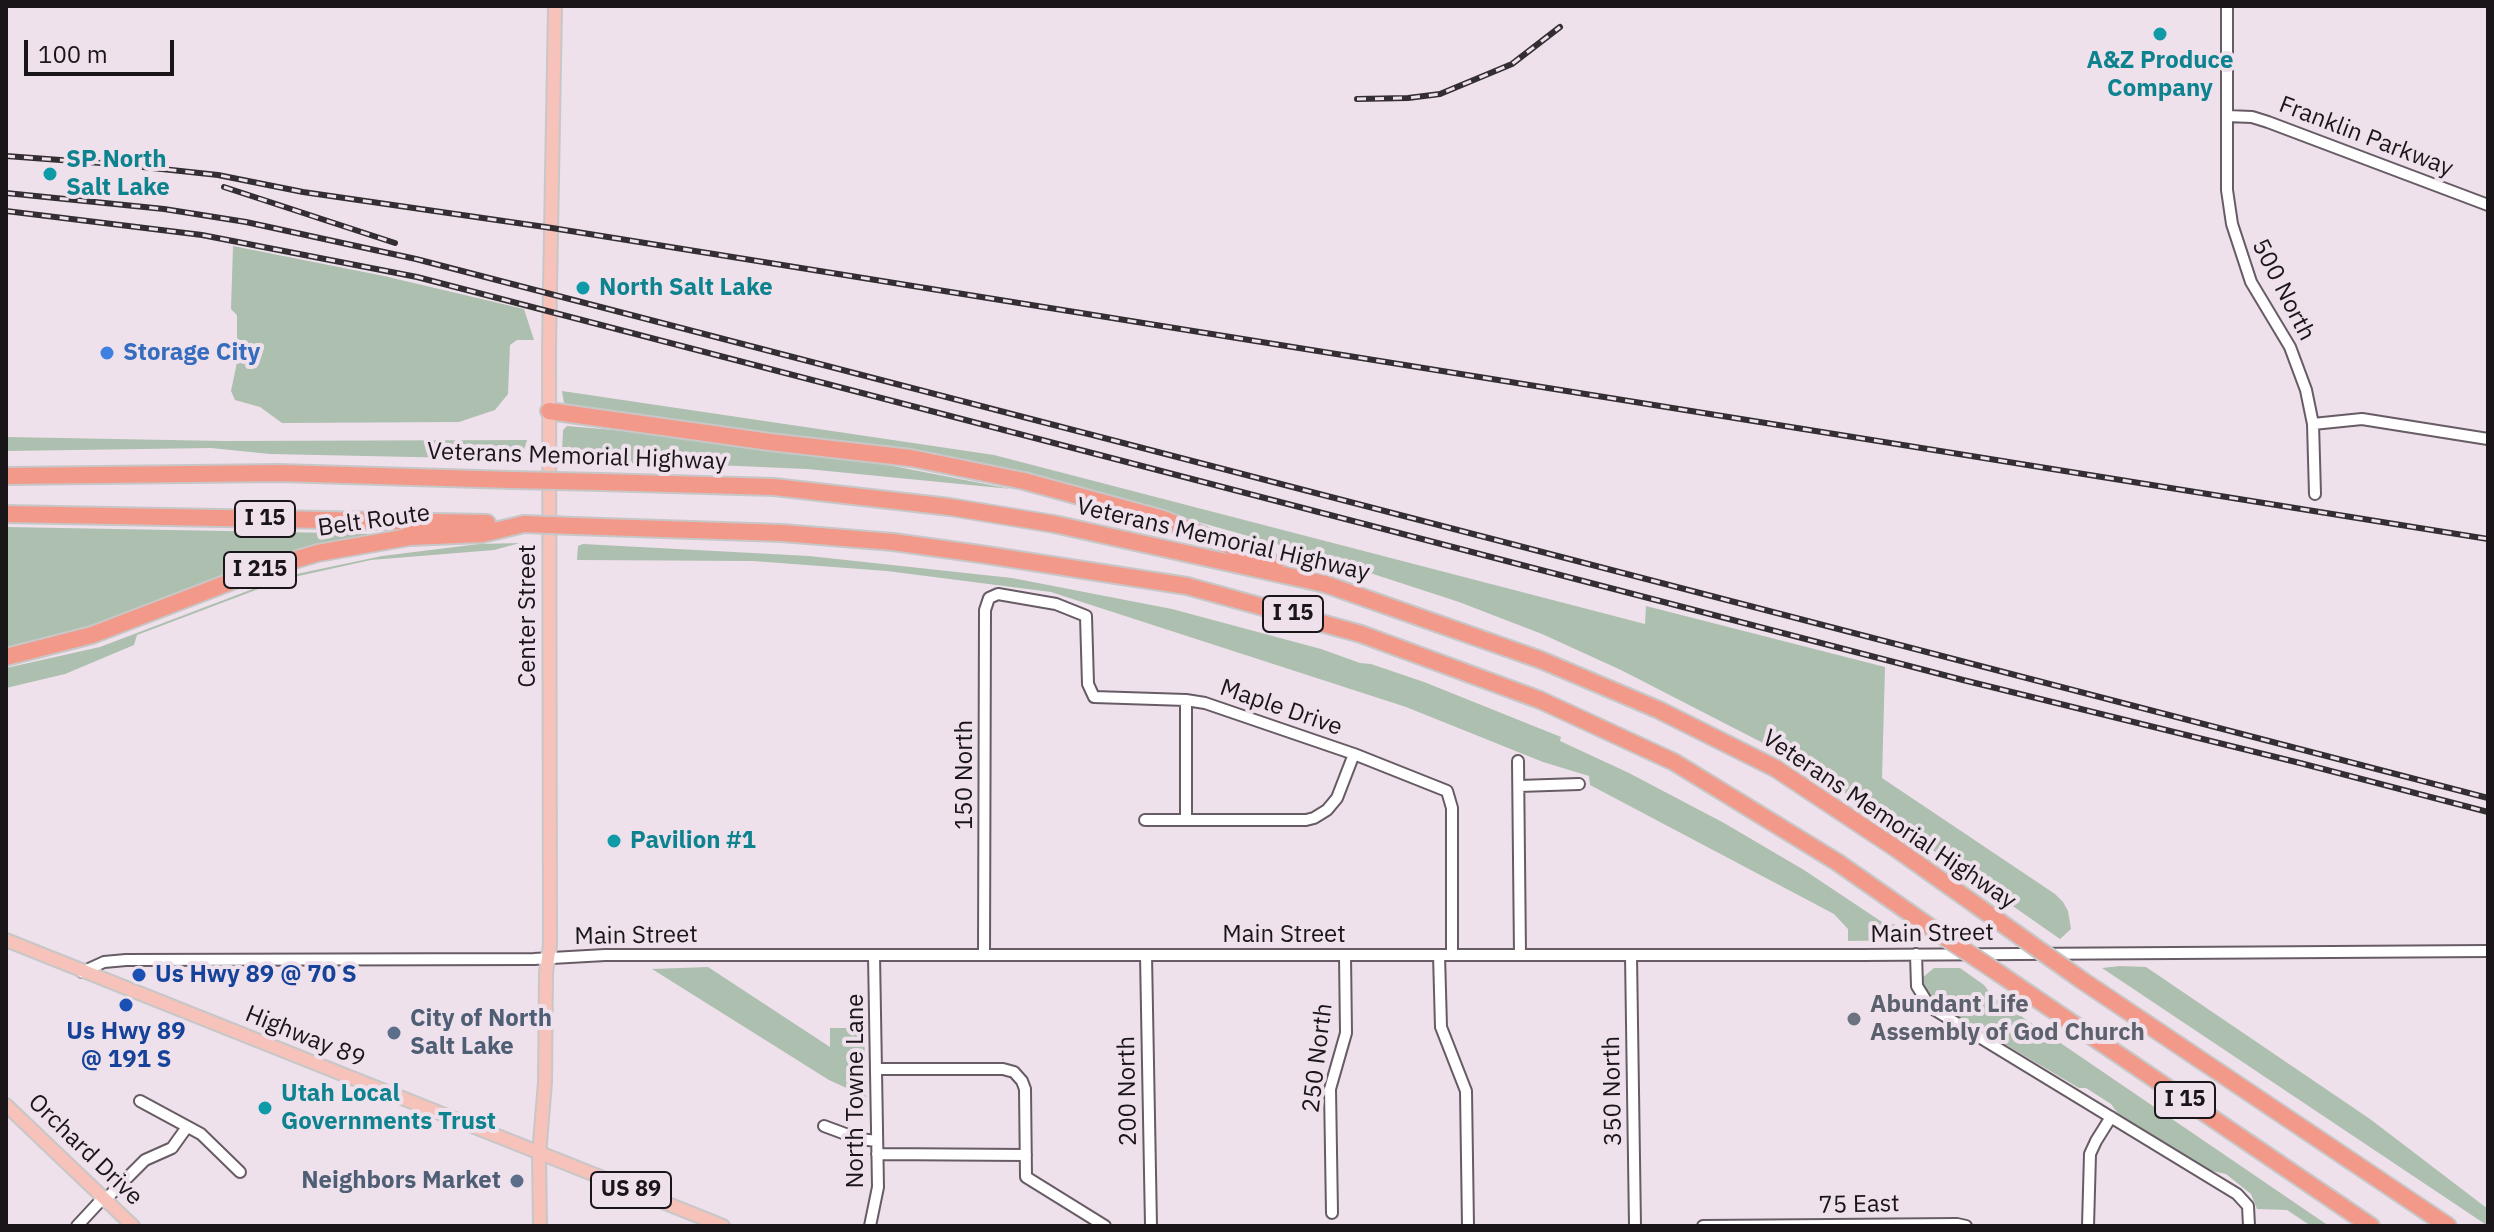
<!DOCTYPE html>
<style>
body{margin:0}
#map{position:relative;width:2494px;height:1232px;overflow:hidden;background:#eee1ec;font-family:"IBM Plex Sans",sans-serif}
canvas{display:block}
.frame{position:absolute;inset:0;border:8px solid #191519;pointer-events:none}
.scale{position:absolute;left:24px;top:40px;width:150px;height:36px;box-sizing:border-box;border:4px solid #191519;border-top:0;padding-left:10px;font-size:24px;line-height:28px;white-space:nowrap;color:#191519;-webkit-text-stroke:6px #eee1ec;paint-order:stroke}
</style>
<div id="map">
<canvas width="2494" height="1232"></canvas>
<div class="frame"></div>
<div class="scale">100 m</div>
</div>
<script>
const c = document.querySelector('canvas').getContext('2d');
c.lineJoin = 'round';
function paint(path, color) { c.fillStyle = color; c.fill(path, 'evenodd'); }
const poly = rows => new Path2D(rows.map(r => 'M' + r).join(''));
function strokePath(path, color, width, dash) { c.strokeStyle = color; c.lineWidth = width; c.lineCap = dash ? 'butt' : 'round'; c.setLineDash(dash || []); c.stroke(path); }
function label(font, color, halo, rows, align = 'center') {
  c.font = font + ' "IBM Plex Sans",sans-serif'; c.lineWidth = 8; c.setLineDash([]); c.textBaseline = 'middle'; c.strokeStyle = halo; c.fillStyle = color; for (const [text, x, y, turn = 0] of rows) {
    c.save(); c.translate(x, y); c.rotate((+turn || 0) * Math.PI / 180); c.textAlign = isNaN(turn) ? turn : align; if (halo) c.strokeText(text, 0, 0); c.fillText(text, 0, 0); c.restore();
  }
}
const green = poly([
 [233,246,384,276,524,309,534,340,517,340,510,345,508,394,495,410,459,422,282,423,260,407,235,400,231,391,237,362,237,315,231,309],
 [562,391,994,455,1645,624,1646,606,1885,667,1882,778,2055,894,2063,902,2068,911,2071,929,2060,939,1891,821,1761,742,1621,670,1542,634,1459,602,1312,554,1170,514,804,438,568,408,564,403],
 [567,426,718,439,893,466,1011,489,807,469,669,463,580,464,562,453,563,430],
 [6,437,224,441,527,440,520,463,461,458,270,454,211,448,6,451],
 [6,527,335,533,371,534,283,553,76,631,6,648],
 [520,543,494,550,371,560,285,579,137,635,134,645,65,674,6,688,6,668,100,647,287,576,382,556,479,544],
 [583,544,809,556,1012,578,1172,609,1321,649,1360,663,1371,664,1424,682,1561,737,1560,741,1629,773,1724,823,1804,870,1888,926,1894,924,1912,936,1912,940,1848,941,1848,929,1834,914,1590,785,1589,776,1543,762,1406,707,1051,592,887,571,753,561,577,560,578,546],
 [2120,966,2146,967,2370,1119,2488,1209,2488,1226,2102,968],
 [708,967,830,1047,830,1028,864,1028,866,1097,829,1080,652,969],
 [1934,968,1960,968,1984,985,1993,997,2329,1226,2311,1226,2287,1210,2257,1209,2251,1194,2226,1174,2212,1171,2119,1115,2111,1104,2086,1088,2079,1088,1935,1003,1925,991,1922,978]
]);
const minor = poly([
 [2227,6,2227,190,2232,224,2251,282,2290,347,2306,390,2313,424,2315,494],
 [2227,116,2252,117,2268,122,2488,205],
 [2313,424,2362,419,2488,439],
 [1518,761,1520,955],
 [1519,786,1579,784],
 [1145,820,1306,820,1314,818,1327,810,1337,798,1354,754],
 [1186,820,1186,700],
 [1916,954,1917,986,1930,1007,2237,1194,2248,1206,2249,1226],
 [984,955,985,610,989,598,998,594,1056,604,1086,616,1088,684,1094,697,1186,700,1205,703,1354,754,1447,791,1452,808,1452,955],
 [1146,955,1151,1226],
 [1439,955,1441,1027,1466,1091,1468,1226],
 [1631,955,1635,1226],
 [82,972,104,962,126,960,534,959,605,955,1862,955,2488,951],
 [876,1069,1003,1069,1014,1072,1022,1081,1025,1089,1026,1177,1105,1226],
 [140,1101,201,1134,240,1172],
 [824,1126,859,1139,877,1141],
 [877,1154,1026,1155],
 [105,1200,145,1160,172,1148,187,1127],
 [1332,1213,1330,1089,1346,1033,1345,955],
 [77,1226,103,1198],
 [870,1226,878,1187,874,955],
 [1703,1226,1957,1224,1966,1226],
 [2088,1226,2090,1154,2096,1141,2111,1117]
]);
const major = poly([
 [6,940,723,1226],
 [6,1105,133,1226],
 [540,1226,539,1155,545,1082,546,972,550,945,549,347,555,6]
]);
const highway = poly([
 [549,411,770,442,911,458,1024,481,1163,519,1275,564],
 [6,476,280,473,512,480],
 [601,482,774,487,950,507,1054,524,1325,584,1541,660,1659,710,1775,768,1897,849,2014,932],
 [6,514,487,523],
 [574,526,782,533,893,542,980,554,1187,586,1361,634,1540,700,1674,762,1837,862,1940,934],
 [6,657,92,635,264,569,318,553,409,537,482,534,524,524],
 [2000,974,2371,1226],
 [2083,981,2448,1226]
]);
const rail = poly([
 [1357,99,1408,98,1440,94,1512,64,1560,27],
 [6,156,115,164,218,175,303,192,552,228,2488,539],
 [224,187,395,243],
 [6,193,164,209,246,222,416,259,2488,798],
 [6,211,202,235,417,277,1963,680,2300,763,2488,812]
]);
const highwayBridge = poly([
 [512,480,601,482],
 [524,524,574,526],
 [2014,932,2083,981],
 [1940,934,2000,974]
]);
const markers = [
 [2160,34,8,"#0f9aa8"],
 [50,174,8,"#0f9aa8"],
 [583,288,8,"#0f9aa8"],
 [107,353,8,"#3f7fe0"],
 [614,841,8,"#0f9aa8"],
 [139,975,8,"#1a4fb4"],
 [126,1005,8,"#1a4fb4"],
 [1854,1019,8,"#6b7280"],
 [394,1033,8,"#5c6f8a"],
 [265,1108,8,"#0f9aa8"],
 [517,1181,8,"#5c6f8a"]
];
const shields = [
 [265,519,60],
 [260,570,72],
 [1293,614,60],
 [2185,1100,60],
 [631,1190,80]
];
const shieldNames = [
 ["I 15",265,519],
 ["I 215",260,570],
 ["I 15",1293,614],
 ["I 15",2185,1100],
 ["US 89",631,1190]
];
const cultureNames = [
 ["A&Z Produce",2160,61,"center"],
 ["Company",2160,89,"center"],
 ["SP North",66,160],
 ["Salt Lake",66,188],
 ["North Salt Lake",599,288],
 ["Pavilion #1",630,841],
 ["Utah Local",281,1094],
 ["Governments Trust",281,1122]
];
const streetNames = [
 ["Franklin Parkway",2366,137,21],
 ["500 North",2283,290,63],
 ["Veterans Memorial Highway",577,457,2],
 ["Belt Route",374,521,-8],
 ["Veterans Memorial Highway",1223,540,13],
 ["Center Street",528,616,-90],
 ["Maple Drive",1281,708,19],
 ["150 North",965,775,-90],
 ["Veterans Memorial Highway",1889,820,34],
 ["Main Street",1932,934,-1],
 ["Main Street",1284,935],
 ["Main Street",636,936,-1],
 ["Highway 89",305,1037,22],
 ["250 North",1318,1058,-83],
 ["North Towne Lane",856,1091,-90],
 ["200 North",1128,1091,-91],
 ["350 North",1613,1091,-91],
 ["Orchard Drive",85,1150,44],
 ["75 East",1859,1205,-1]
];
const shopNames = [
 ["Storage City",123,353]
];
const transitNames = [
 ["Us Hwy 89 @ 70 S",155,975],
 ["Us Hwy 89",126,1032,"center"],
 ["@ 191 S",126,1060,"center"]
];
const worshipNames = [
 ["Abundant Life",1870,1005],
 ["Assembly of God Church",1870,1033]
];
const serviceNames = [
 ["City of North",410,1019],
 ["Salt Lake",410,1047],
 ["Neighbors Market",501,1181,"right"]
];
paint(green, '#adbfae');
strokePath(minor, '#675c65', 14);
strokePath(major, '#c8c7c8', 16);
strokePath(highway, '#c8c7c8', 20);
strokePath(minor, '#fff', 10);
strokePath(major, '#f7c2b9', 12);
strokePath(highway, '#f2998a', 16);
strokePath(rail, '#332e32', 6);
strokePath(rail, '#eee1ec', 3, [9]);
strokePath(highwayBridge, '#c8c7c8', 20, []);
strokePath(highwayBridge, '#f2998a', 16);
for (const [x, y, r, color] of markers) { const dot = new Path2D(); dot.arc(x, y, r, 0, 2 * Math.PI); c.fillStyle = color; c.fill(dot); strokePath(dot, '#eee1ec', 3); }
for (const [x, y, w] of shields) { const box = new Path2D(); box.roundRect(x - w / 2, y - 18, w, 36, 6); c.fillStyle = '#eee1ec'; c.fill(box); strokePath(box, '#191519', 2); }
label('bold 22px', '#191519', null, shieldNames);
label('bold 24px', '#0d838f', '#eee1ec', cultureNames, 'left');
label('24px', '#191519', '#eee1ec', streetNames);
label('bold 24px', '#366cbe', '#eee1ec', shopNames, 'left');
label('bold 24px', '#164399', '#eee1ec', transitNames, 'left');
label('bold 24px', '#5b616d', '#eee1ec', worshipNames, 'left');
label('bold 24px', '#4e5e75', '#eee1ec', serviceNames, 'left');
</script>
